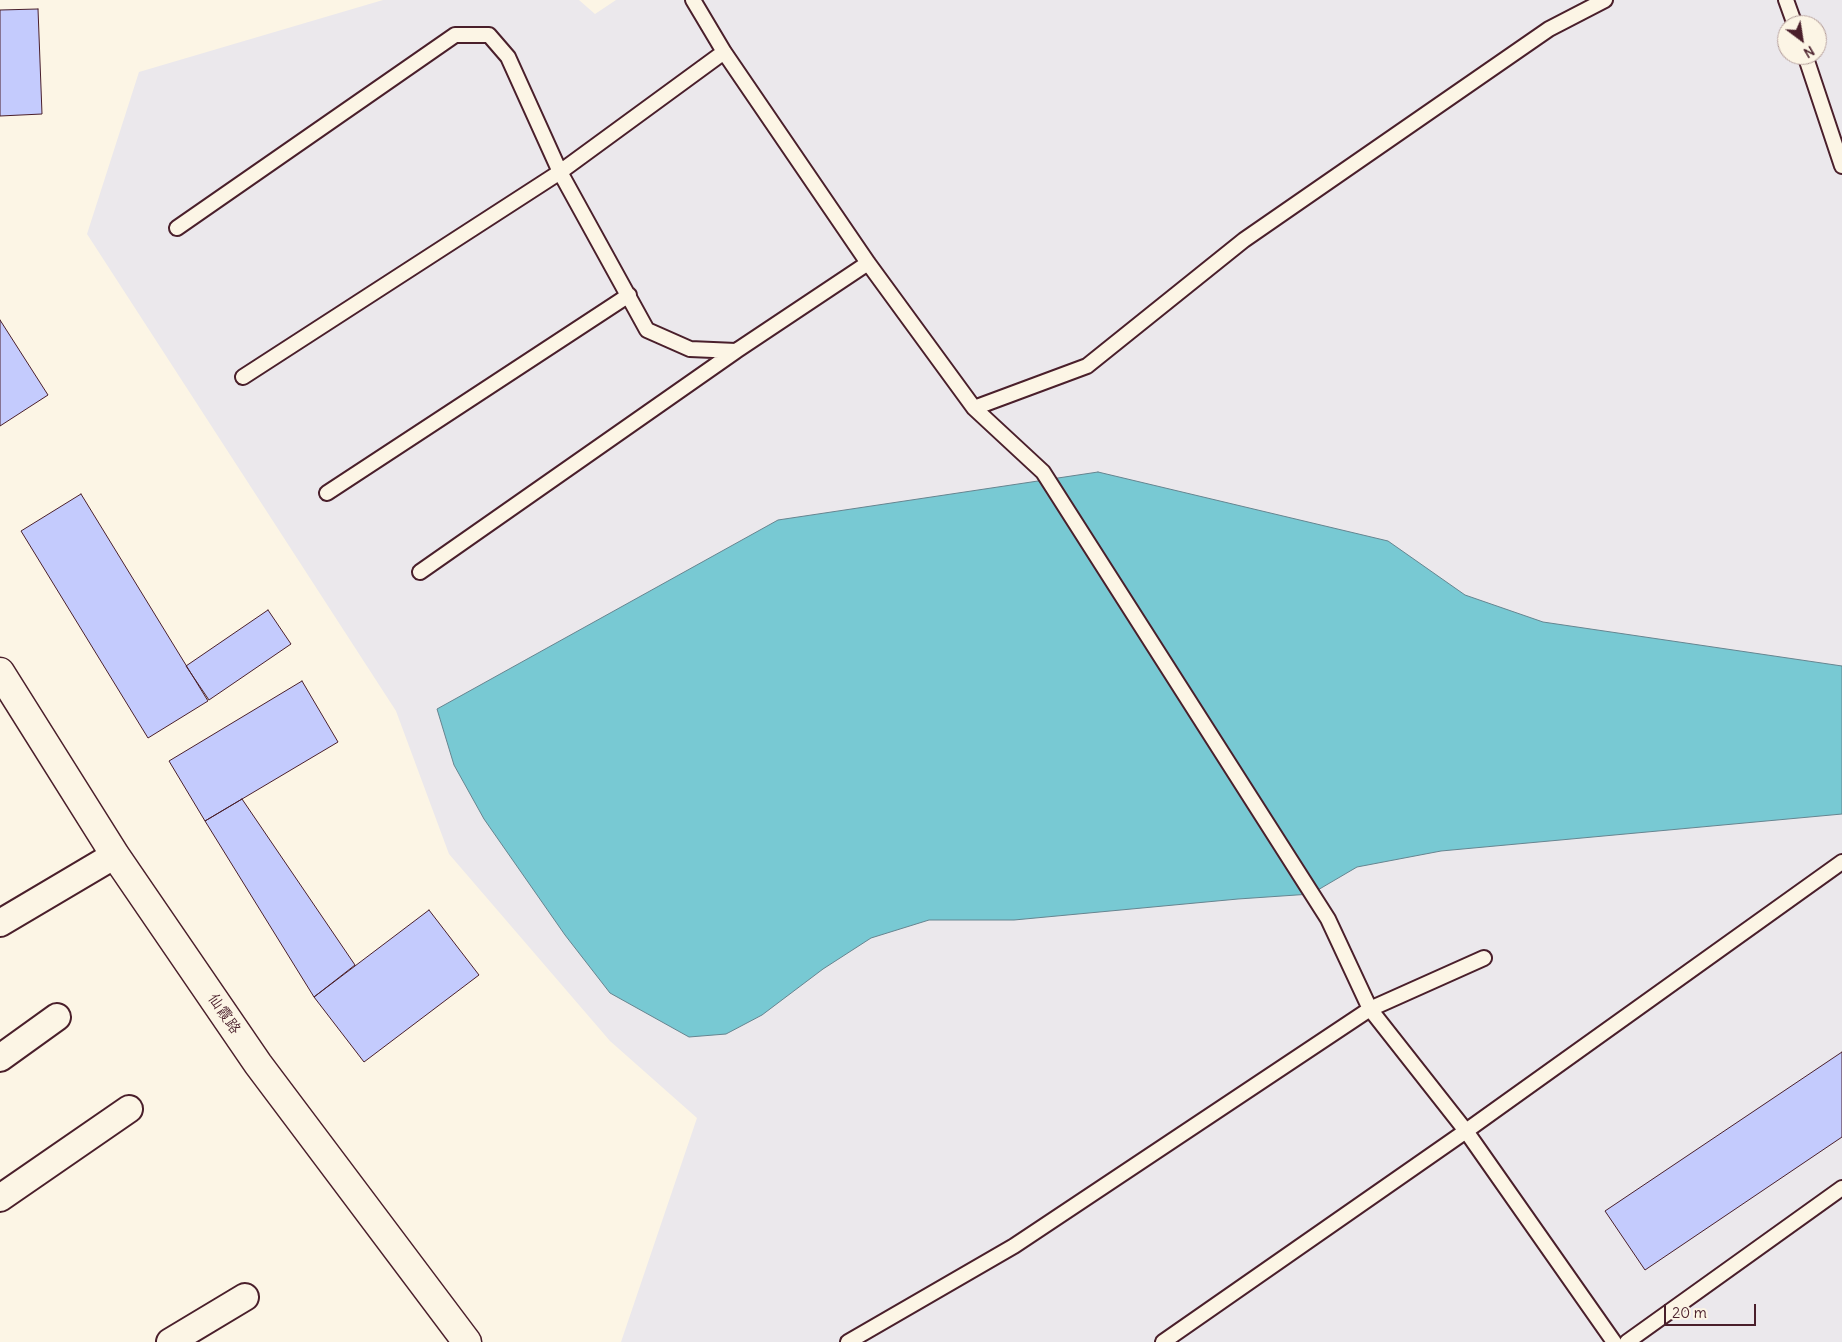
<!DOCTYPE html>
<meta charset="utf-8">
<style>
body{margin:0}
#map{position:relative;width:1842px;height:1342px;overflow:hidden;background:#fcf5e5;font-family:Delius,sans-serif}
canvas{display:block}
.north{position:absolute;left:1777px;top:15px;width:50px;height:50px;box-sizing:border-box;background:#fcf5e5;border:1px solid #b59f9b;border-radius:50%;rotate:149deg;font-size:14px;font-weight:700;line-height:20px;text-align:center;color:#4a1f2b}
.north::after{content:'';display:block;margin:auto;width:18px;height:22px;background:#4a1f2b;clip-path:polygon(50% 0,100% 100%,50% 72%,0 100%)}
.scale{position:absolute;left:1664px;top:1304px;width:92px;height:22px;box-sizing:border-box;border:2px solid #4a1f2b;border-top:0;padding-left:6px;font-size:15px;line-height:18px;white-space:nowrap;color:#4a1f2b;-webkit-text-stroke:4px #fcf5e5;paint-order:stroke}
</style>
<div id="map">
<canvas width="1842" height="1342"></canvas>
<div class="north">N</div>
<div class="scale">20 m</div>
</div>
<script>
const c = document.querySelector('canvas').getContext('2d');
c.lineJoin = 'round';
function paint(path, color) { c.fillStyle = color; c.fill(path, 'evenodd'); }
const poly = rows => new Path2D(rows.map(r => 'M' + r).join(''));
function strokePath(path, color, width, dash) { c.strokeStyle = color; c.lineWidth = width; c.lineCap = dash ? 'butt' : 'round'; c.setLineDash(dash || []); c.stroke(path); }
function label(font, color, halo, rows, align = 'center') {
  c.font = font + ' Delius,"LXGW WenKai TC",sans-serif'; c.lineWidth = 4.5; c.setLineDash([]); c.textBaseline = 'middle'; c.strokeStyle = halo; c.fillStyle = color; for (const [text, x, y, turn = 0] of rows) {
    c.save(); c.translate(x, y); c.rotate((+turn || 0) * Math.PI / 180); c.textAlign = isNaN(turn) ? turn : align; if (halo) c.strokeText(text, 0, 0); c.fillText(text, 0, 0); c.restore();
  }
}
const built = poly([
 [383,0,579,0,595,14,616,0,1842,0,1842,1342,621,1342,697,1118,610,1041,449,854,396,711,87,234,139,72],
 [1787,25,1817,25,1817,55,1787,55]
]);
const water = poly([
 [1098,472,1388,541,1465,595,1543,622,1842,666,1842,814,1441,851,1357,867,1311,894,1238,899,1014,920,929,920,871,938,823,969,762,1015,726,1034,689,1037,610,993,565,935,484,819,454,765,437,709,778,520,1098,472]
]);
const building = poly([
 [38,9,42,114,0,116,0,10,38,9],
 [0,320,48,395,0,426,0,320],
 [81,494,208,701,148,738,21,531,81,494],
 [268,610,291,644,209,700,186,666,268,610],
 [302,681,338,742,205,821,169,761,302,681],
 [242,799,355,965,314,997,205,821,242,799],
 [429,910,479,975,364,1062,314,997,429,910],
 [1842,1052,1842,1137,1645,1270,1605,1211,1842,1052]
]);
const lane = poly([
 [693,0,724,52,868,263,974,408,1043,472,1328,919,1370,1009,1466,1131,1614,1342],
 [1786,0,1795,25],
 [1805,55,1842,166],
 [177,228,455,35,489,35,508,57,560,172,647,330,690,349,736,351],
 [243,377,560,172,724,52],
 [974,408,1087,366,1244,240,1549,29,1605,0],
 [327,493,629,295],
 [420,572,736,351,868,263],
 [848,1342,1014,1246,1370,1009,1484,958],
 [1163,1342,1466,1131,1842,862],
 [1627,1342,1842,1188]
]);
const street = poly([
 [0,923,115,855],
 [0,1058,57,1017],
 [0,1198,129,1109],
 [170,1342,245,1297]
]);
const secondary = poly([
 [0,672,115,855,258,1064,467,1342]
]);
const streetNames = [
 ["仙霞路",224,1014,56]
];
paint(built, '#ebe8ec');
paint(water, '#78c9d3');
strokePath(water, '#668590', 1);
paint(building, '#c4cbfd');
strokePath(building, '#4a1f2b', 1);
strokePath(lane, '#4a1f2b', 18);
strokePath(street, '#4a1f2b', 30);
strokePath(secondary, '#4a1f2b', 31);
strokePath(lane, '#fcf5e5', 14);
strokePath(street, '#fcf5e5', 26);
strokePath(secondary, '#fcf5e5', 28);
label('15px', '#4a1f2b', '#fcf5e5', streetNames);
</script>
